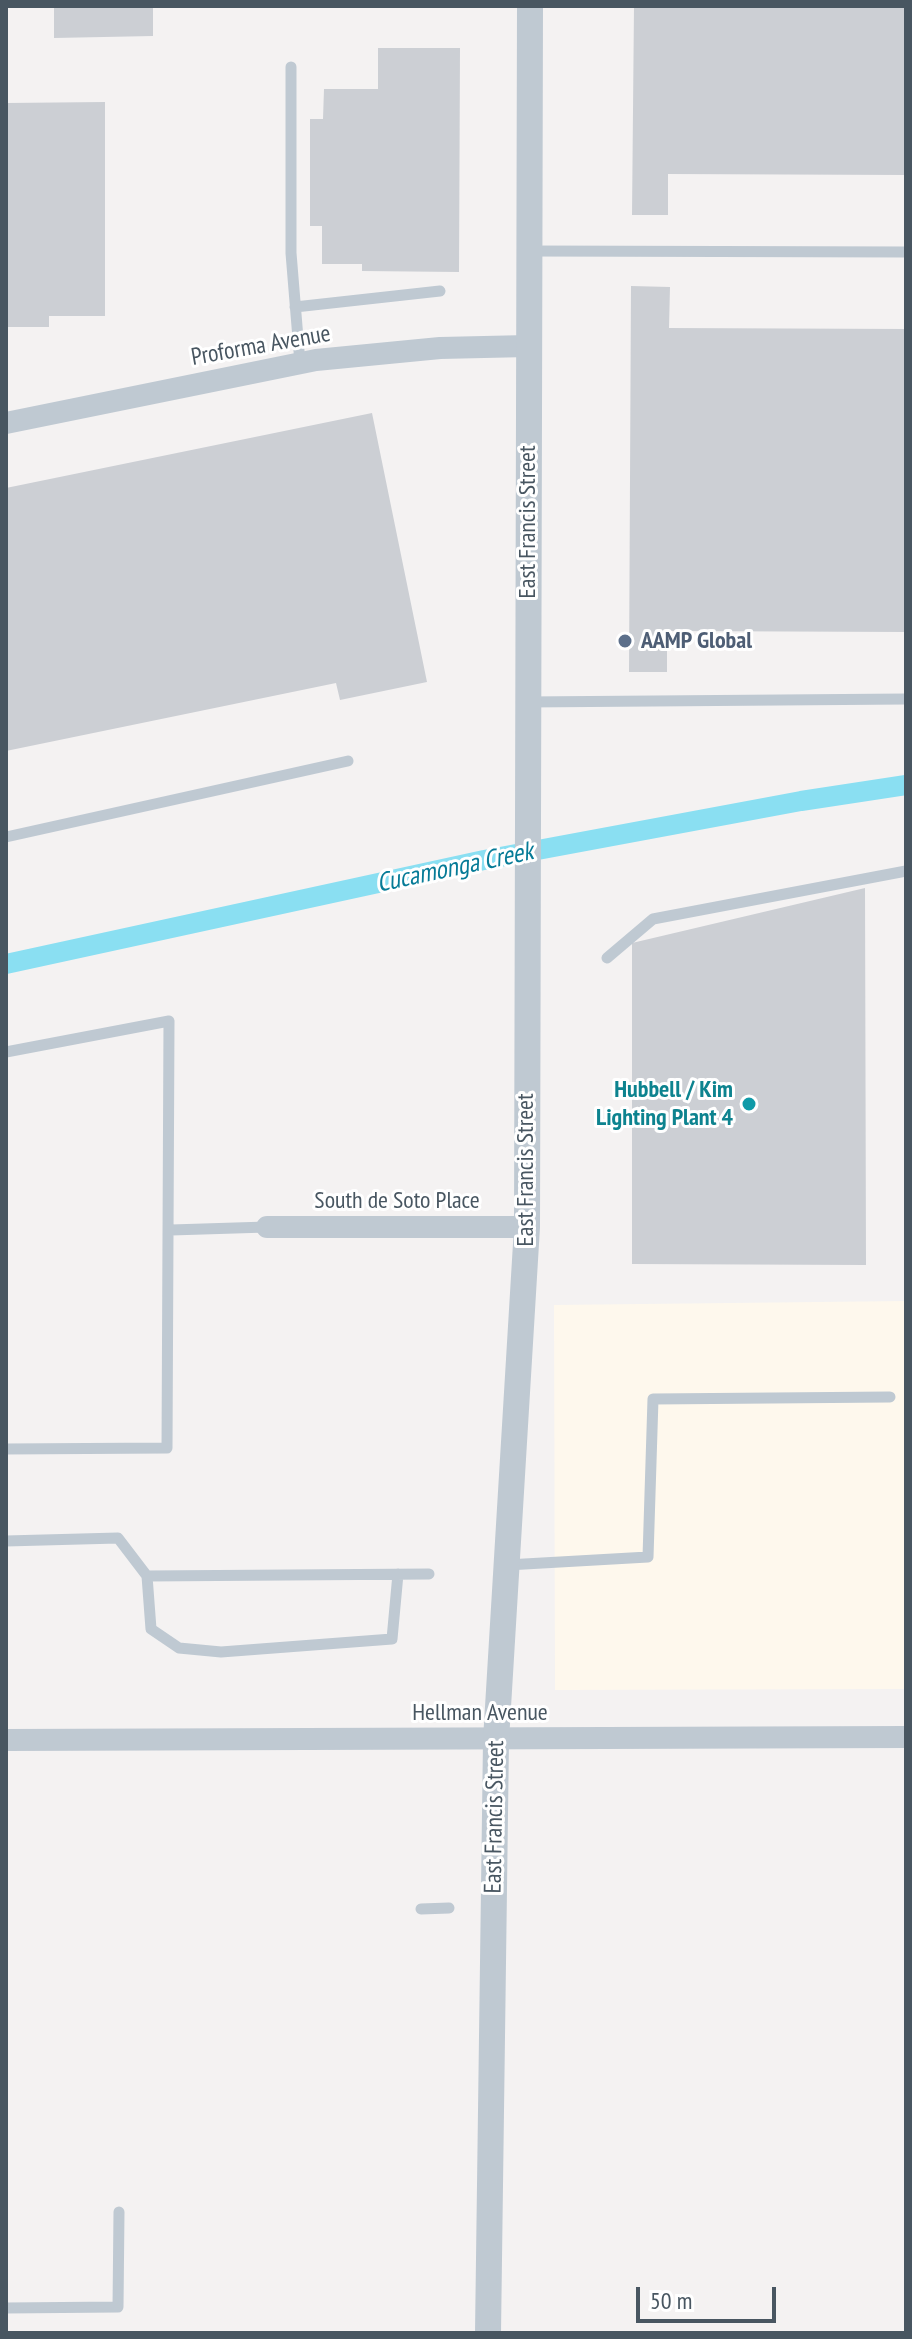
<!DOCTYPE html>
<style>
body{margin:0}
#map{position:relative;width:912px;height:2339px;overflow:hidden;background:#f4f2f2;font-family:"PT Sans Narrow",sans-serif}
canvas{display:block}
.frame{position:absolute;inset:0;border:8px solid #485661;pointer-events:none}
.scale{position:absolute;left:636px;top:2287px;width:140px;height:36px;box-sizing:border-box;border:4px solid #485661;border-top:0;padding-left:10px;font-size:24px;line-height:28px;white-space:nowrap;color:#485661;-webkit-text-stroke:6px #fff;paint-order:stroke}
</style>
<div id="map">
<canvas width="912" height="2339"></canvas>
<div class="frame"></div>
<div class="scale">50 m</div>
</div>
<script>
const c = document.querySelector('canvas').getContext('2d');
c.lineJoin = 'round';
function paint(path, color) { c.fillStyle = color; c.fill(path, 'evenodd'); }
const poly = rows => new Path2D(rows.map(r => 'M' + r).join(''));
function strokePath(path, color, width, dash) { c.strokeStyle = color; c.lineWidth = width; c.lineCap = dash ? 'butt' : 'round'; c.setLineDash(dash || []); c.stroke(path); }
function label(font, color, halo, rows, align = 'center') {
  c.font = font + ' "PT Sans Narrow",sans-serif'; c.lineWidth = 6; c.setLineDash([]); c.textBaseline = 'middle'; c.strokeStyle = halo; c.fillStyle = color; for (const [text, x, y, turn = 0] of rows) {
    c.save(); c.translate(x, y); c.rotate((+turn || 0) * Math.PI / 180); c.textAlign = isNaN(turn) ? turn : align; if (halo) c.strokeText(text, 0, 0); c.fillText(text, 0, 0); c.restore();
  }
}
const commercial = poly([
 [906,1301,906,1689,555,1690,554,1305]
]);
const canal = poly([
 [6,964,484,860,801,801,906,785]
]);
const building = poly([
 [54,6,153,6,153,36,54,38],
 [634,6,906,6,906,175,668,174,668,215,632,215],
 [378,48,460,48,459,272,362,271,362,264,322,264,322,226,310,226,310,119,323,119,324,89,378,89],
 [105,102,105,316,49,316,49,327,6,327,6,103],
 [631,286,670,287,669,328,906,329,906,632,667,631,667,672,629,672],
 [372,413,427,682,340,700,336,683,6,751,6,488],
 [865,888,866,1265,632,1264,632,943]
]);
const service = poly([
 [291,67,291,253,300,363],
 [531,251,906,252],
 [295,307,440,291],
 [527,702,906,699],
 [6,837,348,761],
 [607,958,653,919,906,871],
 [6,1052,169,1021,167,1448,6,1449],
 [171,1230,267,1227],
 [6,1541,118,1538,147,1576,151,1629,179,1648,221,1652,392,1639,398,1574],
 [507,1565,648,1557,653,1399,890,1397],
 [147,1576,429,1574],
 [421,1909,449,1908],
 [6,2308,118,2307,119,2212]
]);
const minor = poly([
 [6,423,316,360,440,348,528,346],
 [267,1227,527,1227],
 [6,1740,906,1737]
]);
const tertiary = poly([
 [488,2333,496,1740,527,1227,530,6]
]);
const markers = [
 [625,641,8,"#5c6f8a"],
 [749,1104,8,"#0f9aa8"]
];
const streetNames = [
 ["Proforma Avenue",261,346,-10],
 ["East Francis Street",528,522,-90],
 ["East Francis Street",526,1170,-90],
 ["South de Soto Place",397,1201],
 ["Hellman Avenue",480,1713],
 ["East Francis Street",495,1817,-89]
];
const serviceNames = [
 ["AAMP Global",641,641]
];
const cultureNames = [
 ["Hubbell / Kim",733,1090],
 ["Lighting Plant 4",733,1118]
];
const waterNames = [
 ["Cucamonga Creek",455,868,-12]
];
paint(commercial, '#fef8ed');
strokePath(canal, '#8adff2', 20);
paint(building, '#cccfd4');
strokePath(service, '#bfc9d2', 11);
strokePath(minor, '#bfc9d2', 22);
strokePath(tertiary, '#bfc9d2', 26);
for (const [x, y, r, color] of markers) { const dot = new Path2D(); dot.arc(x, y, r, 0, 2 * Math.PI); c.fillStyle = color; c.fill(dot); strokePath(dot, '#fff', 3); }
label('24px', '#485661', '#fff', streetNames);
label('bold 24px', '#4e5e75', '#fff', serviceNames, 'left');
label('bold 24px', '#0d838f', '#fff', cultureNames, 'right');
label('italic 26px', '#067b97', '#fff', waterNames);
</script>
